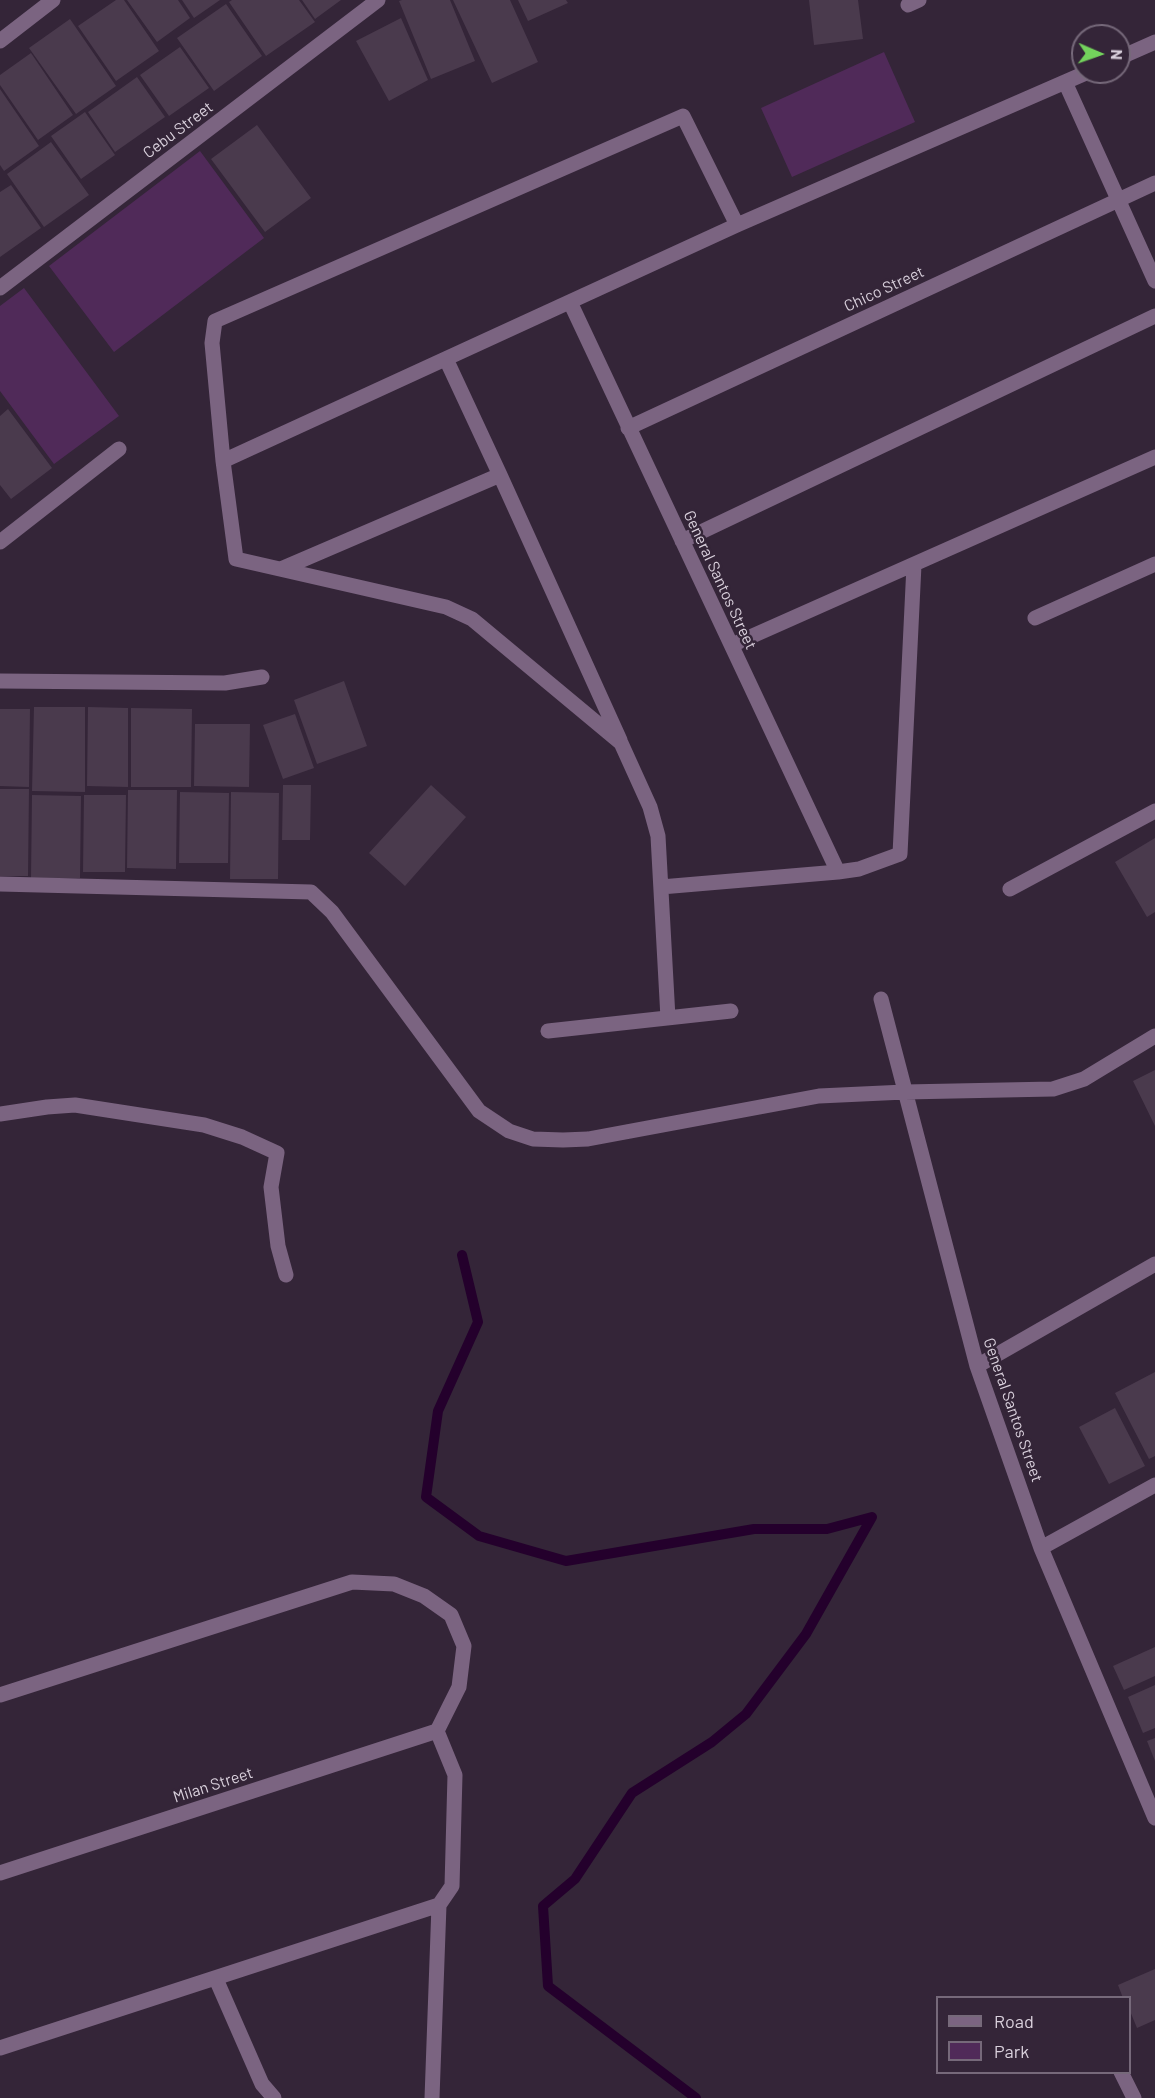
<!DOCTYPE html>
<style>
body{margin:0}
#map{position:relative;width:1155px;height:2098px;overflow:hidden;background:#342538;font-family:Barlow,sans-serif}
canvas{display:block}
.legend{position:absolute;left:936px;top:1996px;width:195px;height:78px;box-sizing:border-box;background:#342538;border:2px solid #76697a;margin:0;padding:8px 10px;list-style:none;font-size:18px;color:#d9d0dc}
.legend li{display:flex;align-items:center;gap:12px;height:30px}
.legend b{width:30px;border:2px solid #76697a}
.north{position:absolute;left:1071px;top:24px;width:60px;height:60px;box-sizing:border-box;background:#342538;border:2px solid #76697a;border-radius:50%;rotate:92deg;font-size:16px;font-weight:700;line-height:24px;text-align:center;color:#d9d0dc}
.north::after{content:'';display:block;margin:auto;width:21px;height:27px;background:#73d25c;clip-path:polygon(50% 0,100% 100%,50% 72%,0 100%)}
</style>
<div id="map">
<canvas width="1155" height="2098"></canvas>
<ul class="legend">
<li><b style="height:8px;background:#7b6481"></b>Road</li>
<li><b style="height:16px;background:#502a59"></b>Park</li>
</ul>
<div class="north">N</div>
</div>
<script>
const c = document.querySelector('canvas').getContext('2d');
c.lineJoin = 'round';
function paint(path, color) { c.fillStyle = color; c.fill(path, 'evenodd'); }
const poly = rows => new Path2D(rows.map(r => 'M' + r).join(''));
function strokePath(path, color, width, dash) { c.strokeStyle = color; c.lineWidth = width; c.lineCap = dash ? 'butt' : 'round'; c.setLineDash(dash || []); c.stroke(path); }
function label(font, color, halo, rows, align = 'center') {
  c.font = font + ' Barlow,sans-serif'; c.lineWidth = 5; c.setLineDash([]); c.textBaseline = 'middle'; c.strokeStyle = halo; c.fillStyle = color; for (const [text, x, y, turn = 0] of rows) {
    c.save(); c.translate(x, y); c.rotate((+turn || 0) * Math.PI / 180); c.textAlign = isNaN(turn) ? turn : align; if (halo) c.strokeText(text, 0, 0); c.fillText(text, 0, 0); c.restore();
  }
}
const green = poly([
 [884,52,915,122,792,177,761,108],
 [200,151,264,238,114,352,49,266],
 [24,288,119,416,54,464,0,391,0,306]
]);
const stream = poly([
 [462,1255,478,1322,438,1411,426,1497,479,1536,566,1561,754,1529,827,1529,872,1517,806,1634,746,1714,712,1742,632,1793,575,1879,543,1906,548,1986,696,2098]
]);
const building = poly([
 [116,0,124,0,159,51,116,81,78,26],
 [127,0,178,0,190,18,157,42],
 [182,0,220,0,194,18],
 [232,0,299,0,315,22,266,56,229,2],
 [302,0,341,0,315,19],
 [402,0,450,0,475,61,431,79,399,1],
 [453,0,510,0,538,62,492,83],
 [518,0,566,0,568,3,528,21],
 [809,0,858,0,863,39,814,45],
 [226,4,262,56,214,91,177,38],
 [401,18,428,80,389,101,356,41],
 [70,19,116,86,76,114,29,48],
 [180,47,209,88,169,116,140,75],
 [31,53,73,115,38,140,0,85,0,75],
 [137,77,165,117,115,152,88,112],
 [0,89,39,146,4,171,0,165],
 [85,112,115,155,81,179,51,136],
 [257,125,311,198,265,232,211,159],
 [51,142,89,195,44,227,7,174],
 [11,185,41,228,0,257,0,192],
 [8,409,52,468,11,499,0,485,0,416],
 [344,681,367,746,317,764,294,700],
 [34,707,85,707,85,792,32,791],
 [88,707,128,708,128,787,87,786],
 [131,708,192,709,191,787,131,787],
 [0,709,30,709,29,787,0,786],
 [295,714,314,768,283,779,263,725],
 [195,724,250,724,249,787,194,786],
 [283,785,311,785,310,840,282,840],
 [431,785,466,817,405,886,369,853],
 [0,789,29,789,28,876,0,876],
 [128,790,177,790,176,869,127,868],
 [180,792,229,793,228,863,179,863],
 [231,792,279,793,278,879,230,879],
 [32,795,81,796,80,878,31,878],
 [84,795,126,795,125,872,83,872],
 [1155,838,1155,912,1147,917,1115,862],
 [1155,1070,1155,1126,1133,1081],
 [1155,1372,1155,1456,1149,1459,1115,1393],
 [1115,1408,1145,1466,1109,1484,1079,1427],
 [1155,1647,1155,1676,1124,1690,1113,1666],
 [1155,1685,1155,1728,1143,1733,1128,1697],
 [1155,1738,1155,1761,1147,1741],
 [1155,1969,1155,2020,1137,2028,1130,2011,1130,1998,1123,1998,1118,1985]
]);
const minor = poly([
 [908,5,919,0],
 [0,41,53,0],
 [1119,58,1155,42],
 [1065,82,1155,281],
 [0,288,378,0],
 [570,302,838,872],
 [446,359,500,475,620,740],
 [628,428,1155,183],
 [223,461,737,225,1088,72],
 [682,541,1155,316],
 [0,542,119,449],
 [281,569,500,475],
 [1035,618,1155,564],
 [732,645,1155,457],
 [0,681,225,683,262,677],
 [0,884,311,892,332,912,479,1111,509,1131,533,1139,563,1140,588,1139,819,1096,905,1092,1053,1089,1084,1079,1155,1036],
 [661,887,838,872,859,869,900,854,914,565],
 [1010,889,1155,811],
 [881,999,977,1366,1041,1548,1155,1818],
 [668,1018,658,836,650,807,621,743,472,619,446,607,236,559,223,461,212,343,215,321,683,116,737,225],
 [548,1031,731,1011],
 [0,1114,47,1107,75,1105,204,1125,242,1137,277,1153,271,1187,278,1246,286,1275],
 [977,1366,1155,1264],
 [1041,1548,1155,1485],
 [0,1695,352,1582,394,1584,424,1596,451,1615,464,1646,459,1687,437,1731,455,1775,452,1886,439,1905,0,2048],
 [0,1873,437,1731],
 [216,1979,262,2084,274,2098],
 [1121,2072,1134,2098],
 [432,2098,439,1905]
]);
const streetNames = [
 ["Cebu Street",178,130,-37],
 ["Chico Street",884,289,-25],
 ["General Santos Street",720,580,65],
 ["General Santos Street",1013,1410,71],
 ["Milan Street",213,1785,-18]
];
paint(green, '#502a59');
strokePath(stream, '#24002c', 10);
paint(building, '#4a3a4d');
strokePath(minor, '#7b6481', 15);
label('16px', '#d9d0dc', '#342538', streetNames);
</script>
